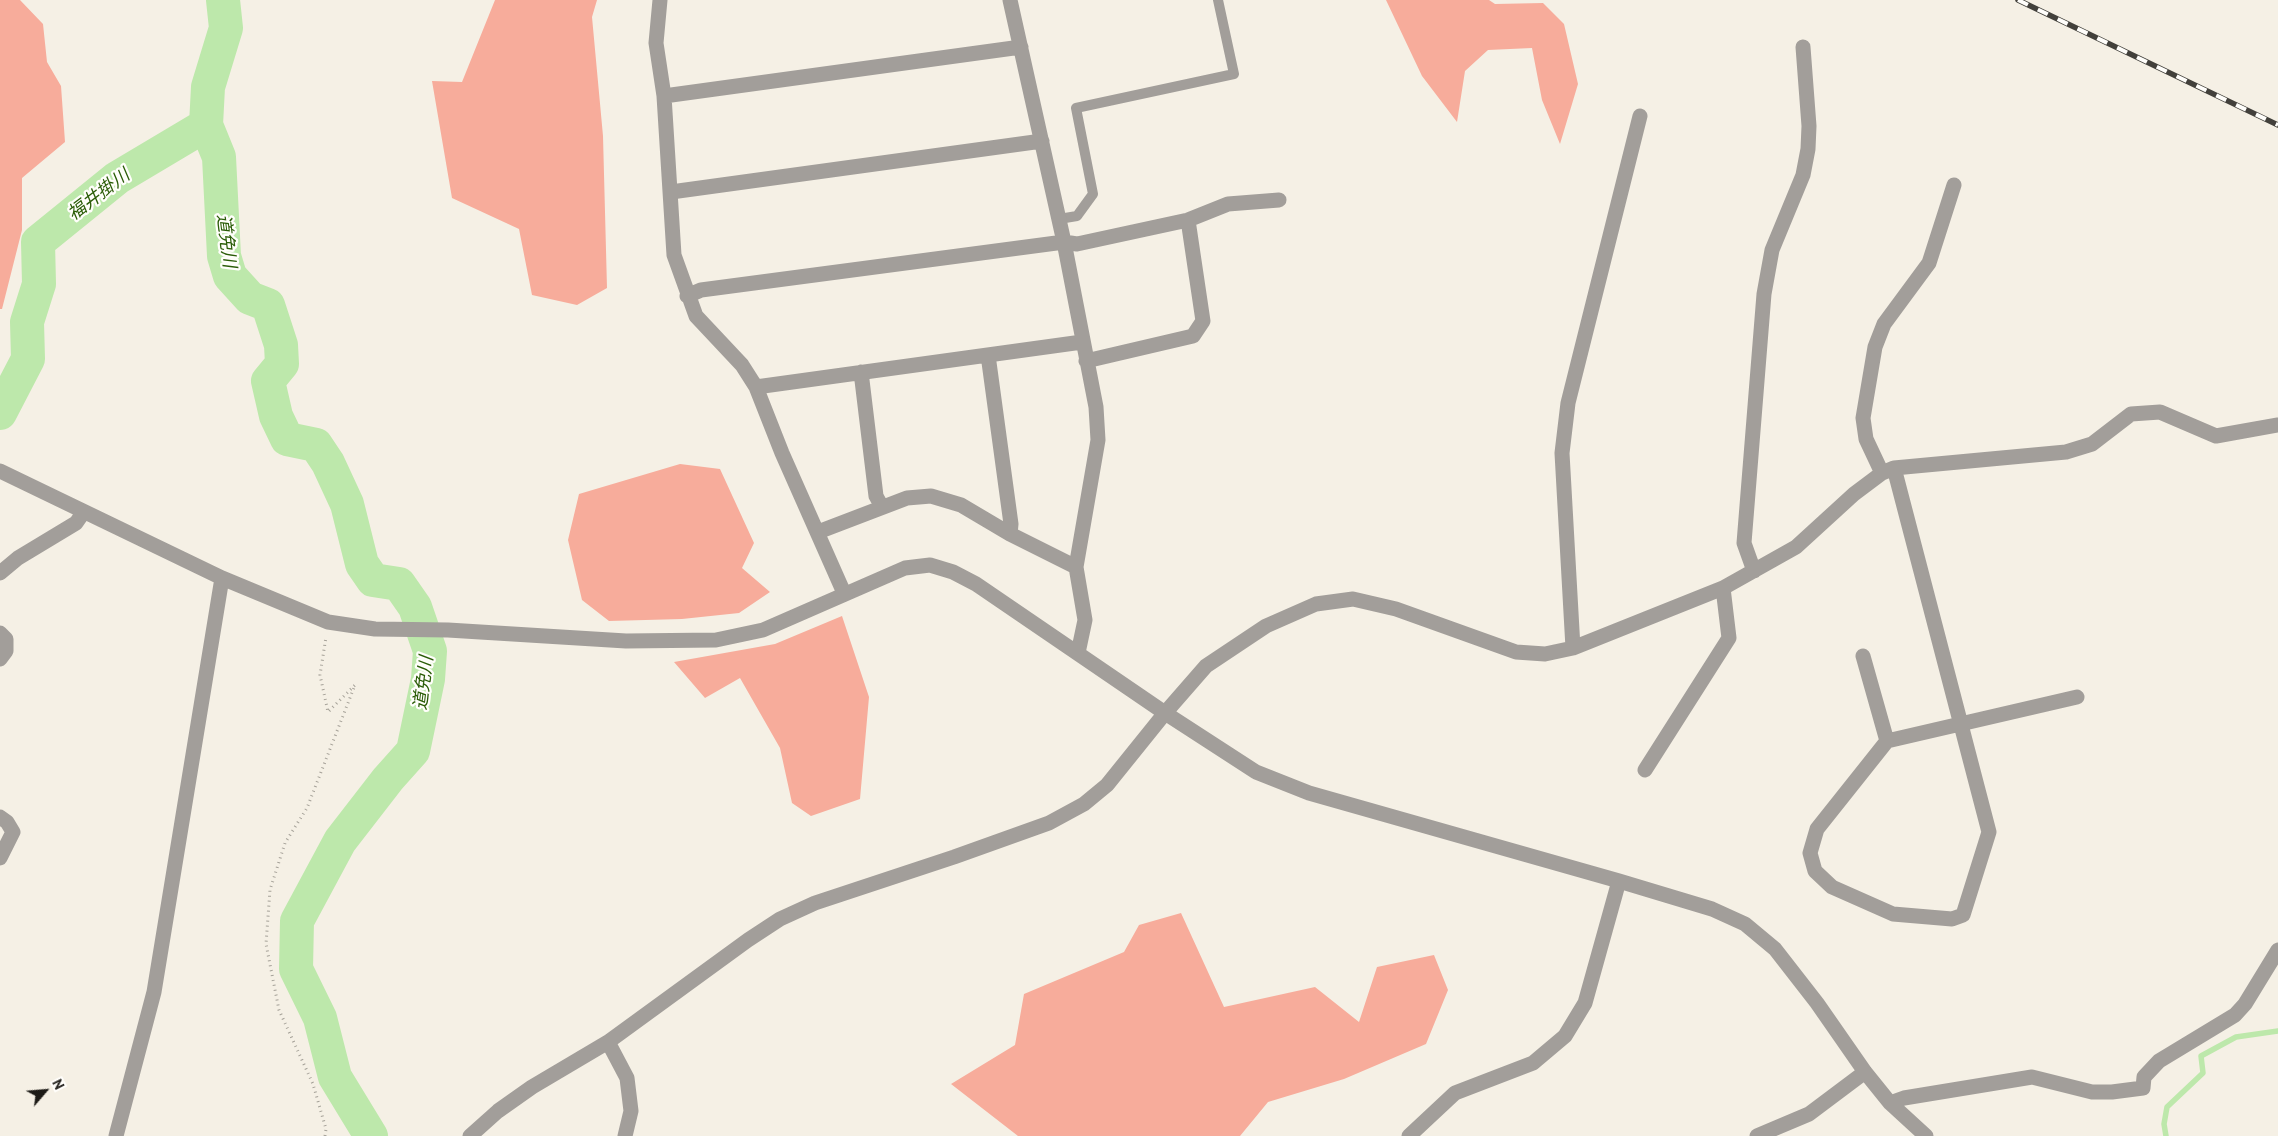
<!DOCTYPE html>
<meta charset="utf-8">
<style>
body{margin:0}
#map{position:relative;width:2278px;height:1136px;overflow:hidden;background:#f5f0e5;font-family:"PT Sans",sans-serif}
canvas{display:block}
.north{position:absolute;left:20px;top:1066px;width:50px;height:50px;-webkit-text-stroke:4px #fffefb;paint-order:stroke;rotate:63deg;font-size:14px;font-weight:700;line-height:20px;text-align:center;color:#1d1b17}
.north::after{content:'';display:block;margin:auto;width:18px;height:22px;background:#1d1b17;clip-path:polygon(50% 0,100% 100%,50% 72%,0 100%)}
</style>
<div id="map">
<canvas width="2278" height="1136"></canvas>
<div class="north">N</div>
</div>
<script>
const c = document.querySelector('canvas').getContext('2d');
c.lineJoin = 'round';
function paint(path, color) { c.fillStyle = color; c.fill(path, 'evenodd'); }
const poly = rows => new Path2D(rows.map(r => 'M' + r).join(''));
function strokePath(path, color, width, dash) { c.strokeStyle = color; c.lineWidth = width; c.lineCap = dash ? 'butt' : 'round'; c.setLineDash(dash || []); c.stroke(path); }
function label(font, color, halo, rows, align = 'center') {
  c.font = font + ' "PT Sans","Noto Sans JP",sans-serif'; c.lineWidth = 4.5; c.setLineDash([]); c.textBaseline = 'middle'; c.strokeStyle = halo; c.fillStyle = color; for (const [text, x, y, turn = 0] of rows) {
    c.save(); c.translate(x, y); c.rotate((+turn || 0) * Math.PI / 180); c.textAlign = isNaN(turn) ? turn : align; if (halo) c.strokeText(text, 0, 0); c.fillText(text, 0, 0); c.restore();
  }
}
const green = poly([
 [0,0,20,0,43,24,47,62,61,86,65,142,22,178,22,230,2,309,0,309],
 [495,0,597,0,592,17,603,136,607,288,577,305,532,295,519,229,452,198,432,81,462,82],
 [1386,0,1489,0,1495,4,1543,3,1564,24,1578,84,1560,144,1542,100,1532,48,1488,50,1465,71,1457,122,1422,76],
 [680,464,720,469,754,543,742,568,770,592,739,613,682,619,609,621,582,600,568,540,579,494],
 [842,616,869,697,860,799,811,816,792,803,780,748,740,678,705,698,674,662,775,644],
 [1181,913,1224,1007,1315,987,1359,1022,1377,967,1434,955,1448,990,1426,1044,1344,1079,1268,1102,1240,1136,1018,1136,951,1084,1015,1045,1024,994,1124,952,1139,925]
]);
const stream = poly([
 [2166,1136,2164,1124,2167,1107,2203,1073,2201,1056,2236,1037,2278,1031]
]);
const river = poly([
 [223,0,226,28,208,87,206,125,219,157,224,256,230,276,250,298,268,305,281,345,282,364,268,381,276,416,287,439,316,445,328,463,347,504,362,564,373,580,399,584,415,607,430,651,428,679,413,751,388,779,340,841,297,921,296,969,320,1018,335,1077,371,1136],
 [0,413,28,359,27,322,39,284,38,242,117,178,206,125]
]);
const path = poly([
 [325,1136,326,1129,313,1084,279,1010,266,944,270,890,285,843,307,808,355,685,328,712,320,675,326,637]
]);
const lane = poly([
 [1059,219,1077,216,1093,194,1076,108,1234,74,1218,0]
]);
const street = poly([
 [660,0,656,43,664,96,674,255,696,316,742,365,756,387,782,453,844,593],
 [1010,0,1064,242,1096,407,1098,440,1076,567,1085,620,1078,653],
 [664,96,1021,47],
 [671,192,1042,141],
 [687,296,701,290,1064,242,1077,244,1188,220,1228,204,1279,200],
 [988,355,1011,524,1010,534],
 [1086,361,1193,336,1203,321,1188,220],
 [861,372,876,496,882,507],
 [756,387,1082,342],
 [0,471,222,578,328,622,375,629,448,630,626,641,716,640,763,630,905,568,930,565,953,572,976,584,1165,713,1256,772,1309,793,1619,881,1712,909,1745,924,1775,949,1817,1003,1865,1072,1890,1103,1926,1136],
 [1882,473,1866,439,1863,418,1875,347,1884,324,1929,263,1954,185],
 [818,532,907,498,931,496,961,505,1010,534,1076,567],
 [1754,571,1744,543,1764,294,1772,250,1803,175,1808,149,1809,126,1803,47],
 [0,573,18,558,76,523,83,513],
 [0,633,6,639,6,651,0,659],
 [1573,648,1562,453,1568,403,1640,116],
 [1863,656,1887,741,1817,829,1810,853,1815,871,1832,887,1893,914,1952,919,1963,915,1989,832,1894,468],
 [1887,741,2077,697],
 [1645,770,1729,638,1723,588],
 [0,817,7,822,13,832,0,858],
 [608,1042,627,1078,631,1111,625,1136],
 [1890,1103,1904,1098,2032,1077,2092,1092,2112,1092,2143,1088,2144,1077,2159,1061,2235,1015,2245,1004,2278,950],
 [116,1136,154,992,222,578],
 [470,1136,498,1111,532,1087,608,1042,748,940,780,919,815,903,954,857,1049,823,1084,804,1107,785,1165,713,1206,666,1266,626,1316,604,1353,599,1396,609,1516,652,1545,654,1573,648,1723,588,1796,547,1854,494,1882,473,1894,468,2066,452,2092,444,2131,414,2160,412,2216,436,2278,425],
 [1409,1136,1455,1093,1533,1063,1565,1036,1585,1003,1619,881],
 [1757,1136,1809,1114,1865,1072]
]);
const rail = poly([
 [2018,0,2278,125]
]);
const waterNames = [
 ["福井掛川",99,195,-37],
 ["道免川",226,241,83],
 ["道免川",424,683,-83]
];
paint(green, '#f7ac9b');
strokePath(stream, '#bde8ab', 5.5);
strokePath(river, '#bde8ab', 34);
strokePath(path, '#a5a198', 3, [1, 4]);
strokePath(lane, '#a29e9a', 10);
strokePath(street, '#a29e9a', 15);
strokePath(rail, '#42403b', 5.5);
strokePath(rail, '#fffefb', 4, [11]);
label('italic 18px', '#2a5c07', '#fffefb', waterNames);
</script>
